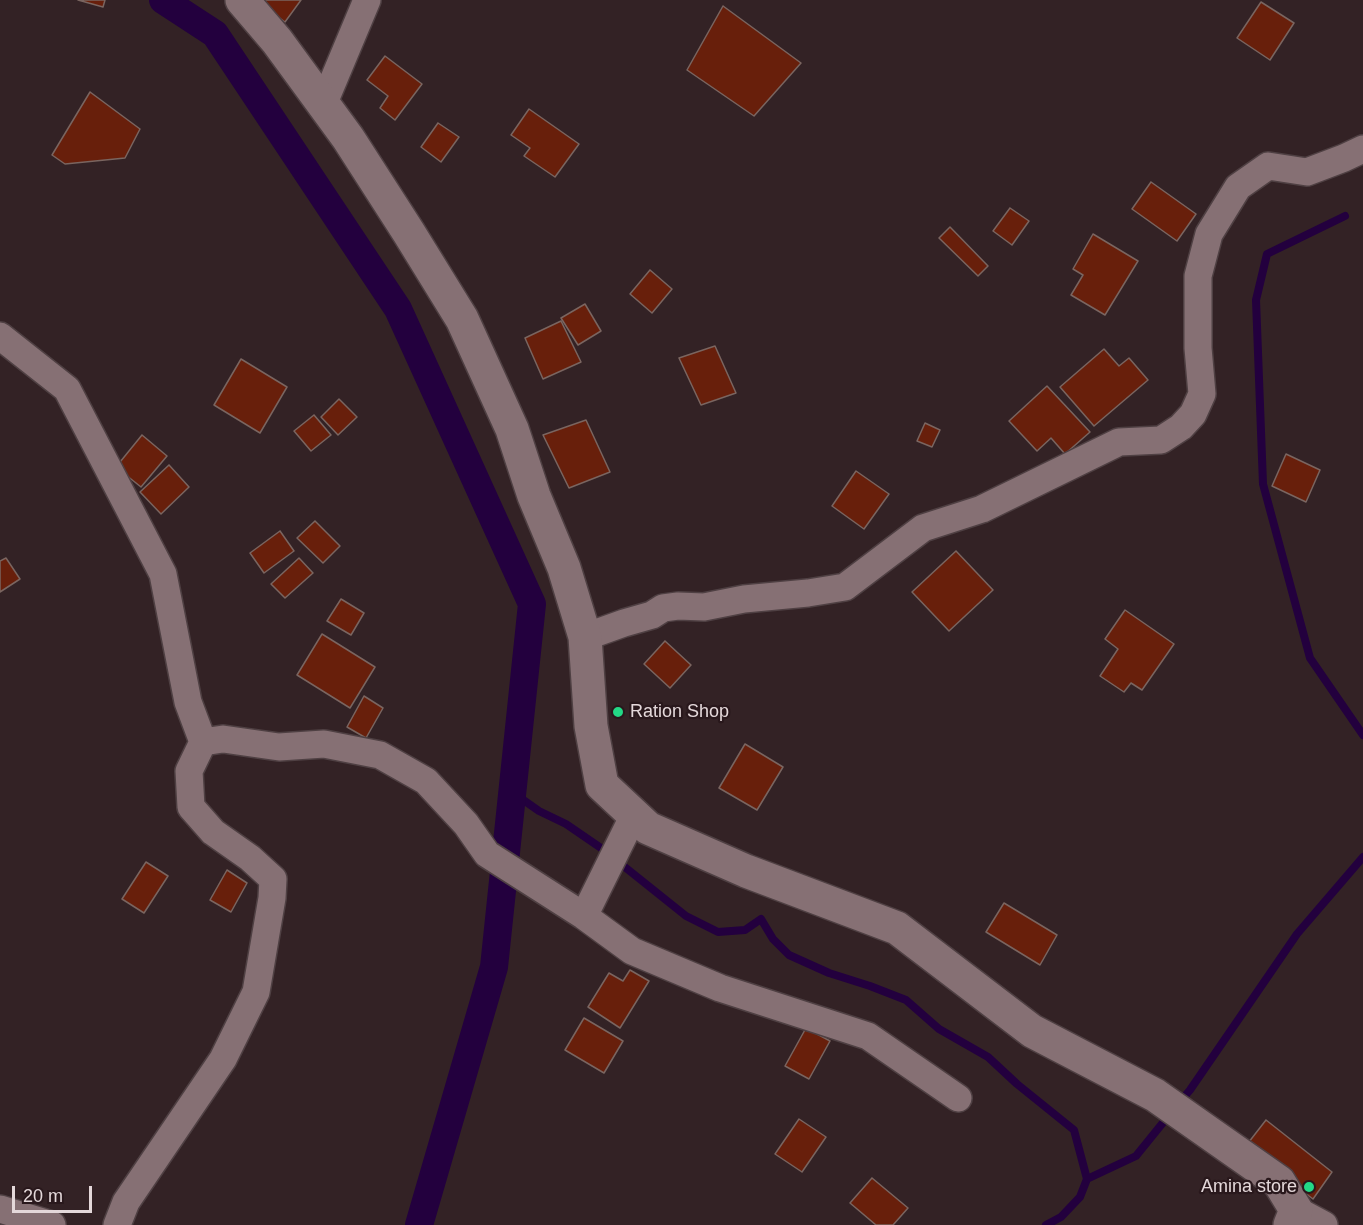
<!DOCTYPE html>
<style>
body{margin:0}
#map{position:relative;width:1363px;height:1225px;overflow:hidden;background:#332225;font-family:Arial,sans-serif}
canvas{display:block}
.scale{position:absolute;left:12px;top:1186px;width:80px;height:27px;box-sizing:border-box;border:3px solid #e4d8da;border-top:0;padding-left:8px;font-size:18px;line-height:21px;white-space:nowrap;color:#e4d8da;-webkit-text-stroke:4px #29181c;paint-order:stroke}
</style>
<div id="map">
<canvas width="1363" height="1225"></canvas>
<div class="scale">20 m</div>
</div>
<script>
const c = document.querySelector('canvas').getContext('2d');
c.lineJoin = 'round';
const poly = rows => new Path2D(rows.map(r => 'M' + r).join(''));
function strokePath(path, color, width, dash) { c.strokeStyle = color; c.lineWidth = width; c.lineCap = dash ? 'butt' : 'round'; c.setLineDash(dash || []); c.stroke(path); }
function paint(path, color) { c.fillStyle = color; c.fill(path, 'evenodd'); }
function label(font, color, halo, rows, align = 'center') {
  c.font = font + ' Arial,sans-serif'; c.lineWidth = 4.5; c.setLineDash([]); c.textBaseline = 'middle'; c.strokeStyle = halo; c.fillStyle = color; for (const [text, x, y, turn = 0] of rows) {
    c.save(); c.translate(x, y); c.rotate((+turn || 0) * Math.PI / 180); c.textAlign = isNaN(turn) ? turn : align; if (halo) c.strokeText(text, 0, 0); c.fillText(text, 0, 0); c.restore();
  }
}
const stream = poly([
 [1345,216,1267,254,1256,300,1263,484,1310,658,1363,735],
 [512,792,539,811,566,824,601,848,686,916,718,932,745,930,761,919,773,939,789,955,829,973,870,986,906,1000,939,1029,988,1057,1017,1084,1074,1130,1087,1179,1080,1197,1061,1217,1046,1225],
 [1178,1104,1190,1090,1297,934,1363,857],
 [1087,1179,1136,1156,1170,1114]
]);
const canal = poly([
 [163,0,215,34,398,309,532,604,494,967,419,1225]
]);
const building = poly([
 [78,0,105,0,103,7,78,0],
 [262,0,301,0,285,22,259,3,262,0],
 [1261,2,1294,23,1270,60,1237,38,1261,2],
 [723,6,801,63,754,116,687,70,723,6],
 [385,56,422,84,395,120,380,108,388,96,367,80,385,56],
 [90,92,140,129,125,158,65,164,52,155,90,92],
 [529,109,579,144,555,177,524,156,530,148,511,135,529,109],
 [438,123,459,137,441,162,421,147,438,123],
 [1151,182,1196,214,1177,241,1132,209,1151,182],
 [1010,208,1029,221,1012,245,993,231,1010,208],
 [950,227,988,266,978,276,939,238,950,227],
 [1093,234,1138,261,1105,315,1071,295,1083,275,1073,269,1093,234],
 [650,270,672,289,652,313,630,294,650,270],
 [585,304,601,331,578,345,561,318,585,304],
 [561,321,581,362,543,379,525,338,561,321],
 [715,346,736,393,701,405,679,358,715,346],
 [1104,349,1119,366,1129,358,1148,380,1094,426,1060,387,1104,349],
 [241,359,287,387,260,433,214,405,241,359],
 [1047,386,1090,432,1065,454,1051,438,1037,451,1009,421,1047,386],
 [339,399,357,417,338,435,321,417,339,399],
 [314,415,331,435,311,451,294,431,314,415],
 [586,420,610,472,569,488,543,435,586,420],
 [925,423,940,430,932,447,917,441,925,423],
 [142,435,167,456,141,487,116,467,142,435],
 [1286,454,1320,470,1306,502,1272,486,1286,454],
 [169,465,189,487,161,514,140,492,169,465],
 [856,471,889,494,864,529,832,506,856,471],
 [315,521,340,546,323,563,297,538,315,521],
 [280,531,294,551,264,573,250,553,280,531],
 [956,551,993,590,949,631,912,592,956,551],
 [6,558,20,579,0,592,0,561,6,558],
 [299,558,313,573,285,598,271,584,299,558],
 [341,599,364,613,351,635,327,621,341,599],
 [1125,610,1174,644,1142,690,1131,683,1124,692,1100,676,1118,649,1105,639,1125,610],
 [322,634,375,667,350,708,297,675,322,634],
 [665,641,691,665,670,688,644,664,665,641],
 [364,696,383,708,366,738,347,727,364,696],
 [745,744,783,767,757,810,719,788,745,744],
 [146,862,168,876,144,913,122,899,146,862],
 [227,870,247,883,231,912,210,900,227,870],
 [1004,903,1057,935,1040,965,986,932,1004,903],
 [630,970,649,981,620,1028,588,1007,609,973,623,981,630,970],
 [584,1018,623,1041,604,1073,565,1050,584,1018],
 [806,1028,830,1041,809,1079,785,1066,806,1028],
 [799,1119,826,1137,802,1172,775,1154,799,1119],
 [1266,1120,1332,1172,1313,1199,1245,1147,1266,1120],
 [872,1178,908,1208,893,1225,876,1225,850,1203,872,1178]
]);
const street = poly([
 [323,105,367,0],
 [0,336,67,389,163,574,188,702,203,742],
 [585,637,624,623,652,615,663,608,678,606,704,607,744,599,808,593,845,587,923,528,982,509,1119,442,1161,440,1181,427,1193,414,1202,394,1198,348,1198,276,1209,234,1238,187,1268,166,1307,172,1344,158,1363,149],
 [584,916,634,815],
 [0,1209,52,1225],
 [1296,1210,1324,1225],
 [117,1225,126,1202,223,1059,256,992,272,898,273,879,250,858,213,832,191,807,189,771,203,742,223,739,279,747,324,744,380,755,426,781,466,824,487,854,584,916,632,951,720,988,868,1036,958,1098]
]);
const secondary = poly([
 [242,0,277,41,348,138,409,233,462,319,512,429,534,496,564,568,585,637,591,726,602,785,648,828,746,871,897,928,1032,1031,1155,1095,1279,1182,1296,1210,1290,1225]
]);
const markers = [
 [618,712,6,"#23d886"],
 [1309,1187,6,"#23d886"]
];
const poiNames = [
 ["Ration Shop",630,712],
 ["Amina store",1297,1187,"right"]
];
strokePath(stream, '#23003e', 8);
strokePath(canal, '#23003e', 28);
paint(building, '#681f0b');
strokePath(building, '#7a6560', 1.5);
strokePath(street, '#4f4043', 30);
strokePath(secondary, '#4f4043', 36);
strokePath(street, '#867074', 27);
strokePath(secondary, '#867074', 33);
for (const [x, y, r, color] of markers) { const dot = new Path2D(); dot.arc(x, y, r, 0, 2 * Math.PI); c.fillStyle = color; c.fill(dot); strokePath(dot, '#29181c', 2); }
label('18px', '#e4d8da', '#29181c', poiNames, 'left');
</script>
